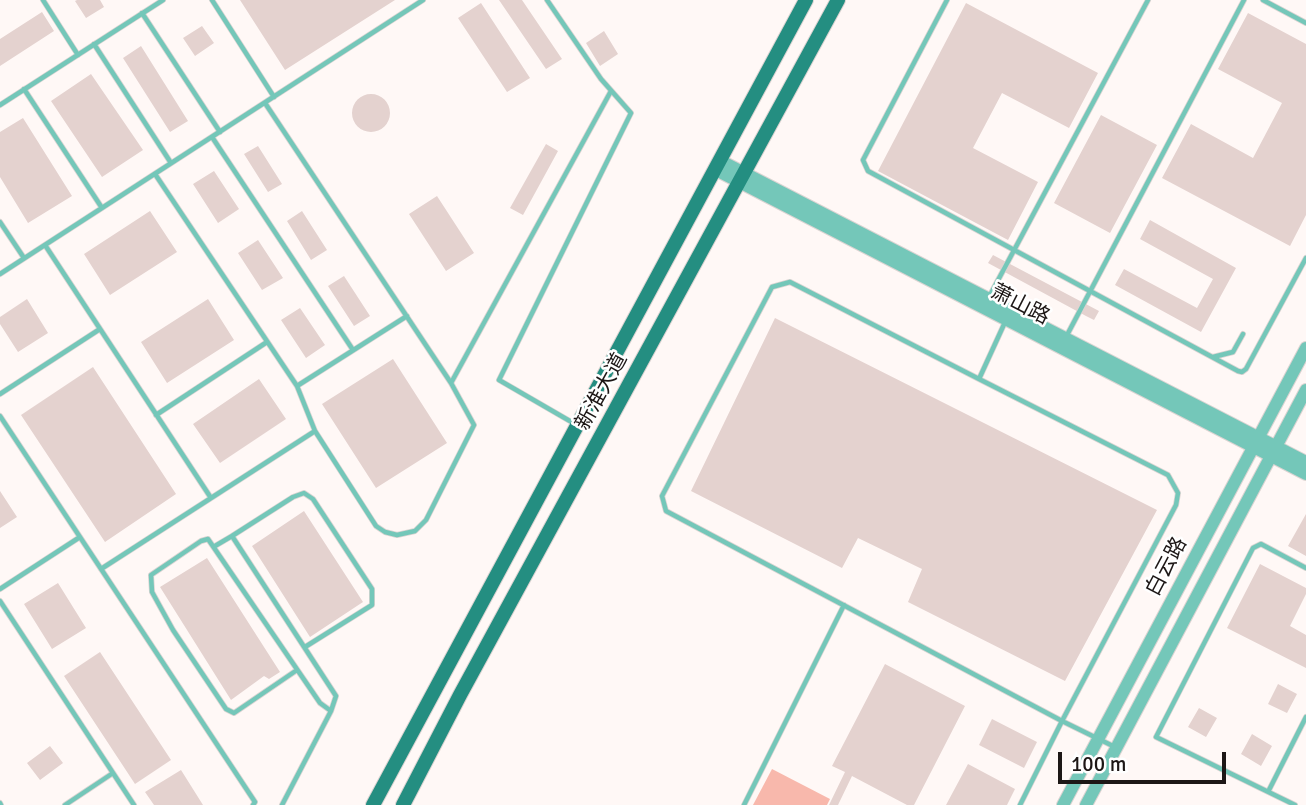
<!DOCTYPE html>
<meta charset="utf-8">
<style>
body{margin:0}
#map{position:relative;width:1306px;height:805px;overflow:hidden;background:#fff8f6;font-family:Signika,sans-serif}
canvas{display:block}
.scale{position:absolute;left:1058px;top:752px;width:168px;height:32px;box-sizing:border-box;border:4px solid #1d1716;border-top:0;padding-left:9px;font-size:21px;line-height:24px;white-space:nowrap;color:#1d1716;-webkit-text-stroke:5px #fff;paint-order:stroke}
</style>
<div id="map">
<canvas width="1306" height="805"></canvas>
<div class="scale">100 m</div>
</div>
<script>
const c = document.querySelector('canvas').getContext('2d');
c.lineJoin = 'round';
function paint(path, color) { c.fillStyle = color; c.fill(path, 'evenodd'); }
const poly = rows => new Path2D(rows.map(r => 'M' + r).join(''));
function strokePath(path, color, width, dash) { c.strokeStyle = color; c.lineWidth = width; c.lineCap = dash ? 'butt' : 'round'; c.setLineDash(dash || []); c.stroke(path); }
function label(font, color, halo, rows, align = 'center') {
  c.font = font + ' Signika,"Noto Sans SC",sans-serif'; c.lineWidth = 5; c.setLineDash([]); c.textBaseline = 'middle'; c.strokeStyle = halo; c.fillStyle = color; for (const [text, x, y, turn = 0] of rows) {
    c.save(); c.translate(x, y); c.rotate((+turn || 0) * Math.PI / 180); c.textAlign = isNaN(turn) ? turn : align; if (halo) c.strokeText(text, 0, 0); c.fillText(text, 0, 0); c.restore();
  }
}
const green = poly([
 [772,769,830,799,827,805,753,805]
]);
const building = poly([
 [77,0,100,0,104,7,86,18,75,1],
 [240,0,395,0,285,70],
 [499,0,522,0,562,59,546,69],
 [481,3,530,78,507,92,458,18],
 [966,3,1098,73,1069,128,1002,93,973,148,1038,182,1008,240,878,171],
 [42,12,54,31,0,66,0,39],
 [1248,13,1306,44,1306,215,1290,246,1162,178,1191,124,1253,158,1282,103,1218,69],
 [202,26,214,43,195,56,183,38],
 [604,31,618,54,600,66,586,43],
 [141,46,188,121,170,132,123,58],
 [91,74,143,150,102,177,51,101],
 '352 113a19 19 0 1 1 38 0a19 19 0 1 1-38 0Z',
 [1101,115,1157,145,1110,233,1054,203],
 [23,118,72,196,28,223,0,177,0,132],
 [546,144,558,151,523,215,510,208],
 [258,146,282,184,268,192,244,154],
 [214,171,239,209,218,223,193,184],
 [437,196,474,253,446,271,409,214],
 [150,211,177,252,110,295,84,254],
 [302,211,327,250,311,260,287,221],
 [1150,220,1236,268,1201,332,1115,285,1124,269,1197,308,1213,279,1140,239],
 [258,240,283,278,262,290,238,253],
 [993,255,1099,311,1094,320,1086,316,988,263],
 [344,276,370,316,354,326,328,286],
 [27,299,48,333,18,352,0,324,0,317],
 [208,299,234,340,167,383,141,342],
 [300,308,325,345,306,358,281,320],
 [775,318,1157,510,1065,681,908,602,922,569,858,538,842,568,691,491],
 [393,359,447,443,376,488,322,404],
 [93,367,176,494,105,542,21,415],
 [259,379,286,419,220,463,193,424],
 [0,491,17,517,0,528],
 [304,511,363,602,310,637,252,546],
 [1306,514,1306,556,1288,546],
 [207,558,280,672,269,679,264,676,231,700,160,587],
 [1260,564,1306,588,1306,594,1290,626,1306,635,1306,668,1227,628],
 [58,583,86,628,52,649,24,604],
 [100,652,171,760,135,784,64,676],
 [885,664,965,706,914,805,907,805,852,776,838,805,829,805,845,772,832,766],
 [1278,684,1297,694,1287,713,1268,704],
 [1199,708,1217,718,1206,737,1188,727],
 [992,719,1037,742,1024,768,979,745],
 [1252,734,1272,746,1261,766,1241,754],
 [50,746,63,763,40,780,27,763],
 [968,764,1015,789,1007,805,946,805],
 [181,770,203,805,154,805,145,792]
]);
const service = poly([
 [43,0,78,55],
 [212,0,274,97],
 [547,0,601,79,631,113,499,380,575,424],
 [947,0,863,160,868,171,1238,371,1242,372,1246,369,1306,258],
 [1263,0,1306,23],
 [142,13,220,132],
 [94,44,171,163],
 [24,89,102,208],
 [265,103,451,383,611,91],
 [0,105,163,0],
 [212,137,353,350],
 [155,174,297,386,315,431],
 [0,222,24,258],
 [45,245,211,498],
 [0,274,423,0],
 [989,297,1148,0],
 [1066,337,1244,0],
 [1213,357,1233,352,1243,334],
 [979,379,1168,475,1178,493,1176,505,1062,721,666,511,662,496,772,287,790,282,979,379,1006,320],
 [297,386,407,316],
 [0,394,100,329],
 [156,415,267,342],
 [0,416,255,802,253,805],
 [215,546,232,536],
 [101,569,315,431,376,526,385,532,397,535,415,531,426,520,474,425,451,383],
 [0,589,80,537],
 [0,601,113,773,65,805],
 [305,647,372,605,372,589,313,499,304,493,293,497,232,536,336,696,331,711],
 [113,773,134,805],
 [1269,790,1306,717],
 [0,803,1,805],
 [282,805,331,711,320,703,208,539,201,541,151,575,152,592,173,630,226,709,234,713,297,670],
 [744,805,844,605],
 [1020,805,1062,721,1115,747],
 [1295,805,1156,737,1253,548,1261,544,1306,568]
]);
const tertiary = poly([
 [721,161,1306,462],
 [716,170,1306,474],
 [1063,805,1306,348],
 [1086,805,1306,390]
]);
const primary = poly([
 [373,805,806,0],
 [403,805,460,695,838,0]
]);
const streetNames = [
 ["萧山路",1020,305,27],
 ["新淮大道",602,392,-61],
 ["白云路",1167,567,-62]
];
paint(green, '#f8b8ac');
paint(building, '#e4d2cf');
strokePath(service, '#dbd4d2', 6);
strokePath(tertiary, '#dbd4d2', 14);
strokePath(primary, '#dbd4d2', 16);
strokePath(service, '#74c7b9', 4.5);
strokePath(tertiary, '#74c7b9', 12);
strokePath(primary, '#248e81', 14);
label('21px', '#1d1716', '#fff', streetNames);
</script>
